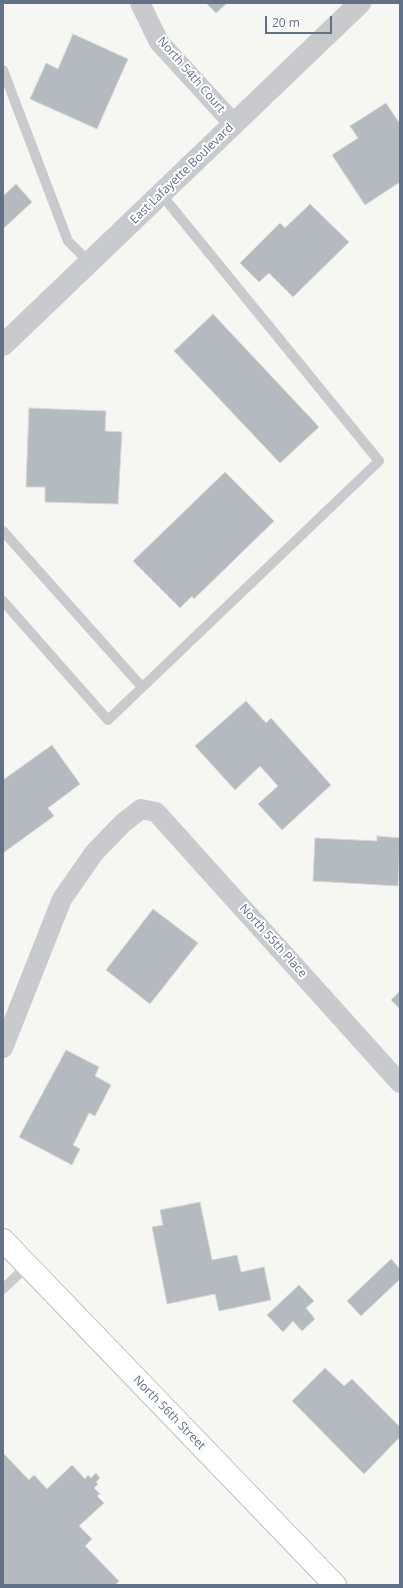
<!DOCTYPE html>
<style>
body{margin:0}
#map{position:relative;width:403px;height:1588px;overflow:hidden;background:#f6f6f2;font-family:"Open Sans",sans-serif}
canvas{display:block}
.frame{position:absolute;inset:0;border:4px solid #627186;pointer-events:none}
.scale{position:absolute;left:265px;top:16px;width:67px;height:18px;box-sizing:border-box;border:2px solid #627186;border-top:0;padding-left:5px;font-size:12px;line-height:14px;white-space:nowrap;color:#627186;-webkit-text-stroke:3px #fff;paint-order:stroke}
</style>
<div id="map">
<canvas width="403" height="1588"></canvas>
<div class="frame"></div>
<div class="scale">20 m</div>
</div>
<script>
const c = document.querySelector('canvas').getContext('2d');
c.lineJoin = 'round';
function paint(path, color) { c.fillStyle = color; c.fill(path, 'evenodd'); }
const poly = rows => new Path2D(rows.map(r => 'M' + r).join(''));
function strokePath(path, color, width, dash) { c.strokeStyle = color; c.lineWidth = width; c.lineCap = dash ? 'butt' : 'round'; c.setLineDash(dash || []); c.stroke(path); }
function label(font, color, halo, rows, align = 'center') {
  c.font = font + ' "Open Sans",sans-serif'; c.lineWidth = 4; c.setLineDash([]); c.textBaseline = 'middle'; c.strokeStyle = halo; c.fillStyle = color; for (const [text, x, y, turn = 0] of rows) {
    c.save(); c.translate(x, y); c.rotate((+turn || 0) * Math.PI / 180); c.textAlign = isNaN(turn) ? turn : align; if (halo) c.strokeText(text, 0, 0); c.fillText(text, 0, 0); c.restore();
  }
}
const building = poly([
 [206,3,227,3,216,13,206,3],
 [73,34,128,59,97,129,30,99,46,63,58,69,73,34],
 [386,103,400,124,400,182,365,205,332,155,358,138,350,126,386,103],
 [16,184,32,202,3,229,3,196,16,184],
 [310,204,349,242,293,297,269,273,259,282,240,263,280,223,285,228,310,204],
 [213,314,319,427,280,463,174,351,213,314],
 [29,408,106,411,105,431,122,432,118,504,45,502,45,487,26,487,29,408],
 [225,472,274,521,194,599,192,596,180,608,133,561,225,472],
 [246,701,266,723,271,718,331,785,282,830,258,804,278,786,260,766,235,790,195,746,246,701],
 [52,745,80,784,48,808,54,816,3,853,3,780,52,745],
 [377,836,400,838,398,886,313,881,315,838,377,841,377,836],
 [153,909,198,943,150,1004,106,970,153,909],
 [400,991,400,1009,391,1000,400,991],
 [66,1050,99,1067,95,1076,111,1085,95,1116,89,1113,73,1145,80,1149,72,1165,19,1137,66,1050],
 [200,1202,212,1260,237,1255,241,1272,264,1267,271,1300,219,1311,215,1294,167,1304,152,1227,163,1225,160,1210,200,1202],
 [391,1259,400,1269,400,1279,361,1316,347,1301,391,1259],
 [299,1285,314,1301,306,1308,315,1319,302,1331,293,1321,283,1332,267,1315,299,1285],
 [325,1368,344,1386,352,1379,400,1427,400,1437,364,1474,292,1401,325,1368],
 [3,1453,29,1480,34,1475,47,1489,72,1465,85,1479,88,1475,91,1478,96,1473,100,1478,96,1482,98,1484,94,1488,100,1494,97,1496,104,1503,79,1526,92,1539,85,1546,119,1581,115,1585,3,1585,3,1453]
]);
const service = poly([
 [3,70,68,241,89,262],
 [3,531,142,687],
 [3,601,108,720,379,461,161,194],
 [3,1289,27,1266]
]);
const minor = poly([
 [140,3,159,42,234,124],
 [3,1048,62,899,94,853,123,823,141,809,156,812,400,1083]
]);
const tertiary = poly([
 [3,345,360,3]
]);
const secondary = poly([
 [3,1240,335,1585]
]);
const streetNames = [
 ["North 54th Court",191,75,49],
 ["East Lafayette Boulevard",182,174,-44],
 ["North 55th Place",273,941,48],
 ["North 56th Street",169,1413,46]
];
paint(building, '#b4bac0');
strokePath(building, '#d7d8d5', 1);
strokePath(secondary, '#bcbfc4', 24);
strokePath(service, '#c8cace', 10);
strokePath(minor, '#c8cace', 20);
strokePath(tertiary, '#c8cace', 22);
strokePath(secondary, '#fff', 22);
label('12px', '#627186', '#fff', streetNames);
</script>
